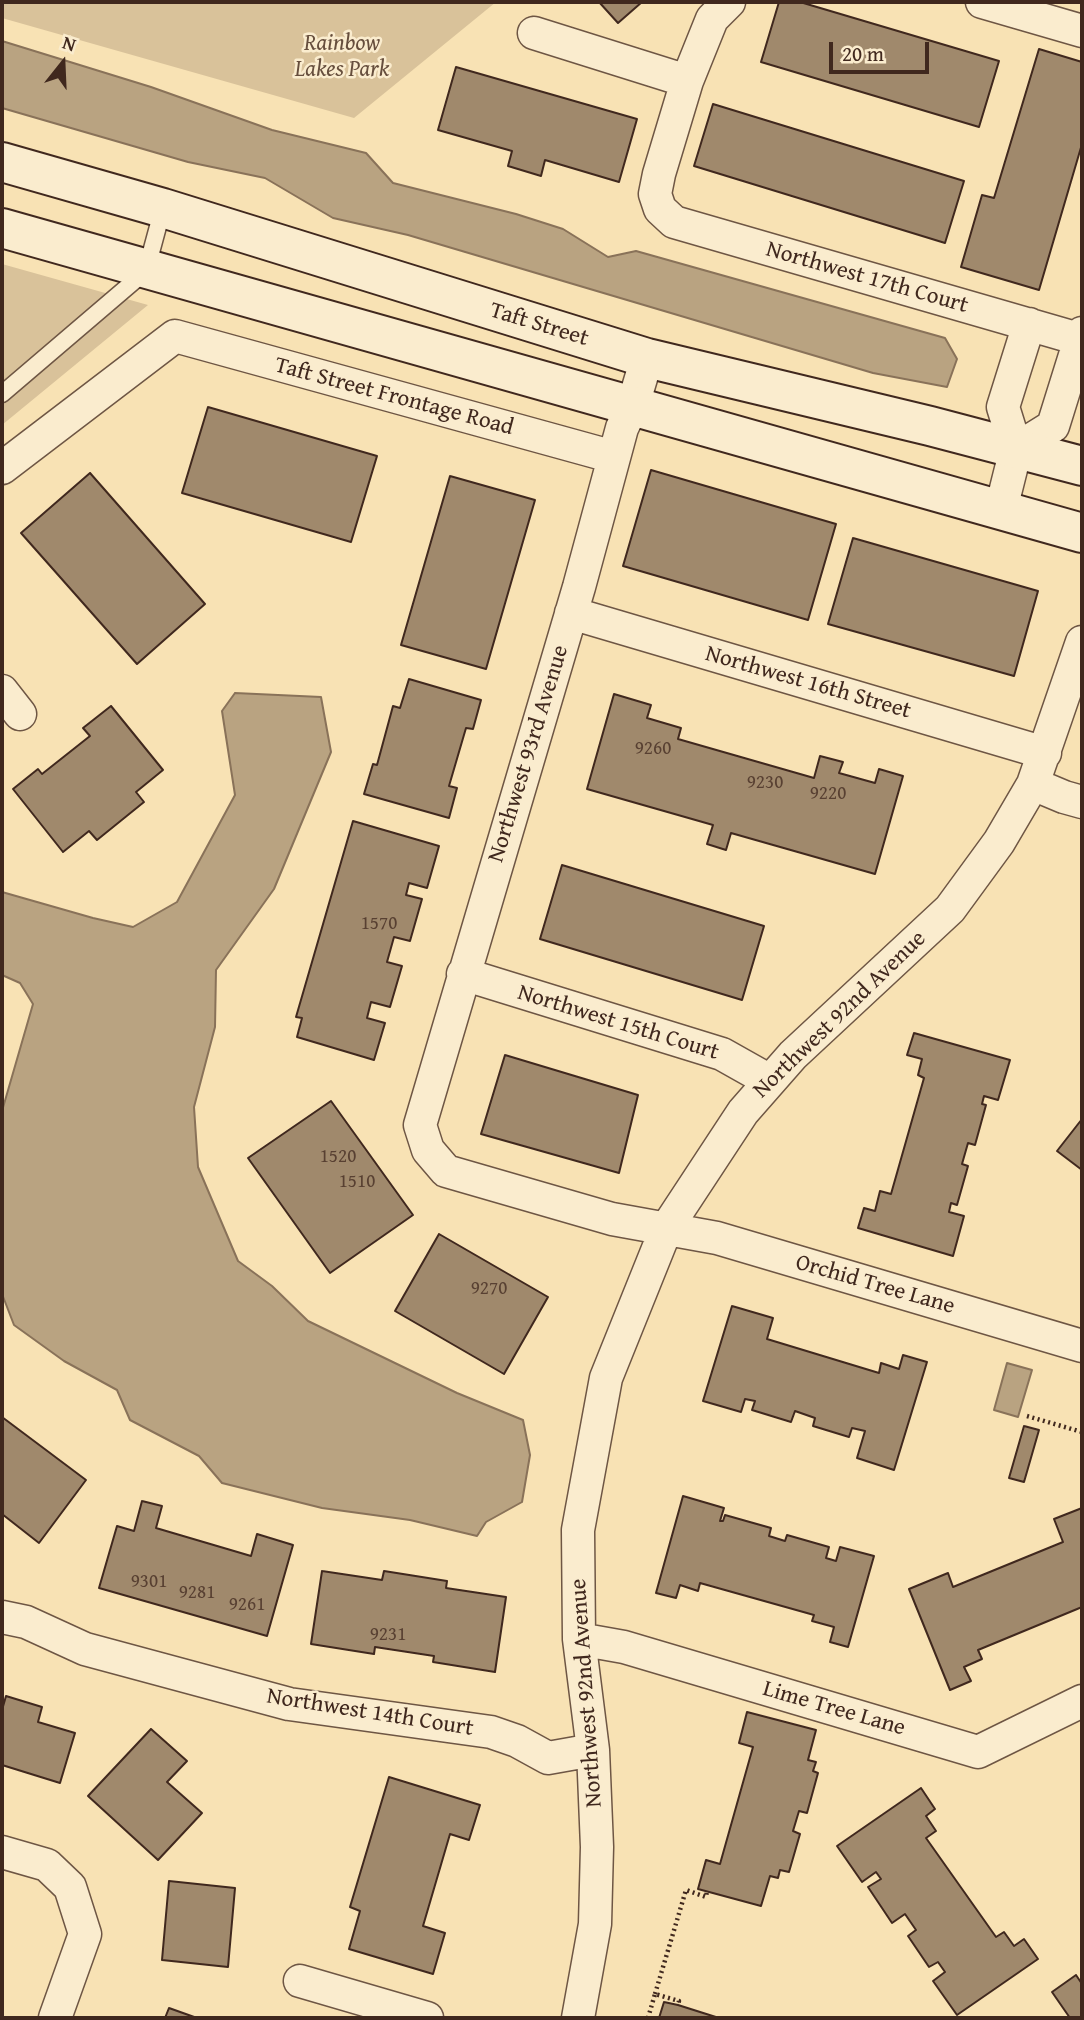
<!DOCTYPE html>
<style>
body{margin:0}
#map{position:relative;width:1084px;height:2020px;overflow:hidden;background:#f8e2b4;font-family:"Gentium Book Plus",serif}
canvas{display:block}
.frame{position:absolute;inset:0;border:4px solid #40281e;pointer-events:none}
.north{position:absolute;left:28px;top:28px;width:70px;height:70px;-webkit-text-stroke:5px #faecce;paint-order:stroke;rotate:18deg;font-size:19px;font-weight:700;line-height:28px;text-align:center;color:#40281e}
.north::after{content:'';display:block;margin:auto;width:24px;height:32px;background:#40281e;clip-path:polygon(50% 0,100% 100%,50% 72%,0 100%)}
.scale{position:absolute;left:829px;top:42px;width:100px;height:32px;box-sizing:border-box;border:4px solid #40281e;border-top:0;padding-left:9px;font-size:21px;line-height:24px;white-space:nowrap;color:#40281e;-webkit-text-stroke:5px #faecce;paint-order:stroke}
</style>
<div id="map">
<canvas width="1084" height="2020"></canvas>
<div class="frame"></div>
<div class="north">N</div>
<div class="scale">20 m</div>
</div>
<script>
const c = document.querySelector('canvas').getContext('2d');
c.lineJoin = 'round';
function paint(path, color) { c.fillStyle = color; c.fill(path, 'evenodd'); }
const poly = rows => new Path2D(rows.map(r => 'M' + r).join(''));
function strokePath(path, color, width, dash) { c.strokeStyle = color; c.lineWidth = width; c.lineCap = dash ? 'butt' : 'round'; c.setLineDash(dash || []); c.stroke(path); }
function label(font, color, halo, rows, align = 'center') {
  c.font = font + ' "Gentium Book Plus",serif'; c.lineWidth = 5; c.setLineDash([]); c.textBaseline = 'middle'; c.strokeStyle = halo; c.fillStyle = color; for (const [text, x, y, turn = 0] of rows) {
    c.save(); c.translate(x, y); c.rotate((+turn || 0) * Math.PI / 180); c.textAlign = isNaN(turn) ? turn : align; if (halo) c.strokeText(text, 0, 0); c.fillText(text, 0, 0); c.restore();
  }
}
const green = poly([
 [2,2,496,2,354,118,2,18],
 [2,264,148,305,2,425]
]);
const water = poly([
 [2,41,151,87,272,130,366,153,393,183,516,214,563,229,608,257,636,251,945,338,957,359,947,387,873,373,408,235,333,218,265,178,188,162,2,108,2,41],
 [235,693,321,697,331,752,274,889,216,970,215,1027,194,1107,198,1167,238,1261,272,1286,308,1321,457,1393,523,1420,530,1455,522,1502,486,1522,477,1536,410,1520,322,1508,222,1483,199,1456,130,1420,117,1390,64,1361,14,1325,2,1294,2,1111,33,1004,20,983,2,975,2,892,93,918,133,927,177,902,235,795,222,711,235,693],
 [1007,1363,1032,1370,1018,1417,994,1410,1007,1363]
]);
const building = poly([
 [599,2,642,2,618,23,599,2],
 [779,2,800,2,999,61,979,127,761,62,779,2],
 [1039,49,1082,62,1082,144,1039,290,961,267,982,195,994,198,1039,49],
 [456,67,637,119,619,182,545,160,541,176,508,166,512,151,438,130,456,67],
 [713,104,964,181,945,243,694,166,713,104],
 [208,407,377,456,351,542,182,493,208,407],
 [651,470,836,524,808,620,623,566,651,470],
 [90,473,205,604,137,664,21,533,90,473],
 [450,476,535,500,486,669,401,645,450,476],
 [853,538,1038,591,1014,676,828,624,853,538],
 [409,679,481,700,473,729,466,728,449,786,457,788,449,818,364,794,373,764,377,765,393,706,400,708,409,679],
 [614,694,651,705,647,718,681,728,678,739,814,778,820,756,843,762,839,773,875,783,879,769,903,776,875,874,731,833,726,850,707,844,713,825,587,789,614,694],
 [111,706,163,770,136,792,144,802,97,840,89,831,63,852,13,789,38,769,42,774,90,736,83,728,111,706],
 [353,821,439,846,427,888,409,883,406,895,422,899,410,941,394,937,387,962,402,966,390,1007,371,1002,367,1018,385,1023,374,1060,297,1037,302,1018,296,1017,353,821],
 [562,865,764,926,742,1000,540,939,562,865],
 [914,1033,1010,1060,998,1100,984,1096,982,1104,986,1105,975,1145,968,1143,962,1164,968,1166,957,1205,951,1203,949,1212,964,1216,953,1256,858,1228,864,1208,875,1211,880,1191,891,1194,924,1078,918,1075,922,1059,907,1055,914,1033],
 [505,1055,638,1095,619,1173,481,1134,505,1055],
 [331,1101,413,1215,330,1273,248,1158,331,1101],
 [1082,1119,1082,1170,1057,1151,1082,1119],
 [439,1234,548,1297,504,1374,395,1311,439,1234],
 [732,1306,773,1318,767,1339,879,1373,881,1363,899,1369,903,1355,927,1362,894,1470,857,1458,865,1431,852,1428,849,1437,813,1426,815,1418,795,1411,791,1422,752,1410,755,1401,745,1399,741,1412,703,1401,732,1306],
 [2,1417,86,1480,39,1543,2,1514,2,1417],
 [1024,1426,1039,1430,1024,1482,1009,1478,1024,1426],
 [683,1496,724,1508,720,1521,723,1521,725,1515,771,1528,769,1536,785,1541,787,1535,829,1547,826,1558,836,1561,840,1547,874,1556,848,1647,830,1642,834,1627,812,1621,814,1615,700,1583,698,1591,680,1585,676,1598,656,1593,683,1496],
 [142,1501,162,1506,156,1528,251,1556,257,1534,293,1545,267,1636,99,1588,117,1526,134,1531,142,1501],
 [1082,1508,1082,1607,978,1650,982,1659,964,1667,971,1681,950,1690,909,1589,948,1573,953,1587,1063,1542,1054,1519,1082,1508],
 [322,1571,382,1580,384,1571,447,1581,446,1588,506,1597,495,1672,433,1662,434,1656,375,1647,374,1654,311,1644,322,1571],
 [6,1696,42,1707,38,1722,75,1733,60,1783,2,1765,2,1710,6,1696],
 [747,1712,816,1730,808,1760,816,1762,813,1771,818,1773,807,1813,799,1811,793,1831,800,1834,789,1872,780,1870,778,1878,770,1876,761,1906,698,1889,706,1860,720,1864,753,1747,739,1743,747,1712],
 [151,1729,187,1761,167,1782,202,1813,158,1860,88,1796,151,1729],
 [389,1777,480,1805,469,1840,450,1834,423,1926,445,1933,433,1974,349,1949,360,1911,350,1907,389,1777],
 [921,1788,935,1809,926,1816,936,1831,926,1838,996,1937,1004,1932,1014,1946,1024,1939,1038,1959,957,2015,933,1981,945,1972,938,1962,929,1967,908,1936,916,1930,905,1914,892,1923,868,1887,881,1879,876,1872,862,1882,837,1846,921,1788],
 [169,1881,235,1888,228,1967,162,1960,169,1881],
 [1076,1975,1082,1984,1082,2018,1070,2018,1052,1992,1076,1975],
 [664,2002,678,2005,719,2018,659,2018,664,2002],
 [169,2008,197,2018,165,2018,169,2008]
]);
const path = poly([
 [1027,1416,1082,1432],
 [655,1994,686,1890,706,1897,707,1891],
 [648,2018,655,1994,679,2001,678,2005]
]);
const lane = poly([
 [2,394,146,271,163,208]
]);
const street = poly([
 [729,2,712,19,687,81,659,174,655,194,660,209,674,222,1079,339],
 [982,2,1082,31],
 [534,33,687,81],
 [647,358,633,405,622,428,579,587,420,1125,428,1150,446,1171,612,1219,717,1238,1082,1346],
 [1016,449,1003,407,1029,324],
 [2,468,175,336,614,457],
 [1001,509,1016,449,1053,426,1082,333],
 [571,613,1045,753],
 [2,691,20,714],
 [1033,784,1064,797,1082,802],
 [463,974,722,1054,770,1081],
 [2,1617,26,1622,85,1649,289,1704,491,1732,517,1741,548,1758,593,1750],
 [579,1639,624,1647,978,1752,1082,1701],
 [2,1852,47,1865,70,1887,85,1934,55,2018],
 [300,1981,427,2018],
 [578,2018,595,1924,597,1847,593,1750,579,1639,578,1530,606,1378,666,1229,743,1112,793,1055,950,909,999,842,1033,784,1082,642]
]);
const secondary = poly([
 [2,162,163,208,647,358,930,426,1082,466],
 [2,228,1082,533]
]);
const numberNames = [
 ["9260",653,749],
 ["9230",765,783],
 ["9220",828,794],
 ["1570",379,924],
 ["1520",338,1157],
 ["1510",357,1182],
 ["9270",489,1289],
 ["9301",149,1582],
 ["9281",197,1593],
 ["9261",247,1605],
 ["9231",388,1635]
];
const parkNames = [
 ["Rainbow",342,44],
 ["Lakes Park",342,70]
];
const streetNames = [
 ["Northwest 17th Court",867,278,16],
 ["Taft Street",539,325,17],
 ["Taft Street Frontage Road",394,397,15],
 ["Northwest 16th Street",808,683,16],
 ["Northwest 93rd Avenue",529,754,-73],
 ["Northwest 92nd Avenue",840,1015,-44],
 ["Northwest 15th Court",618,1023,17],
 ["Orchid Tree Lane",875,1285,16],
 ["Northwest 92nd Avenue",587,1693,-94],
 ["Lime Tree Lane",834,1709,16],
 ["Northwest 14th Court",370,1713,9]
];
paint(green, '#d9c29a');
paint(water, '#b9a381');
strokePath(water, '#897259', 2);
paint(building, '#a0896c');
strokePath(building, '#40281e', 2);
strokePath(lane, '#6e5644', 19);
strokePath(street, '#6e5644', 35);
strokePath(secondary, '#40281e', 42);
strokePath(path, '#40281e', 4.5, [2, 3.5]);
strokePath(lane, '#faecce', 16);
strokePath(street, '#faecce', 32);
strokePath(secondary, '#faecce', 38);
label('19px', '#584032', null, numberNames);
label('italic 23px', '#664e3d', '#faecce', parkNames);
label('23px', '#40281e', '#faecce', streetNames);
</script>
